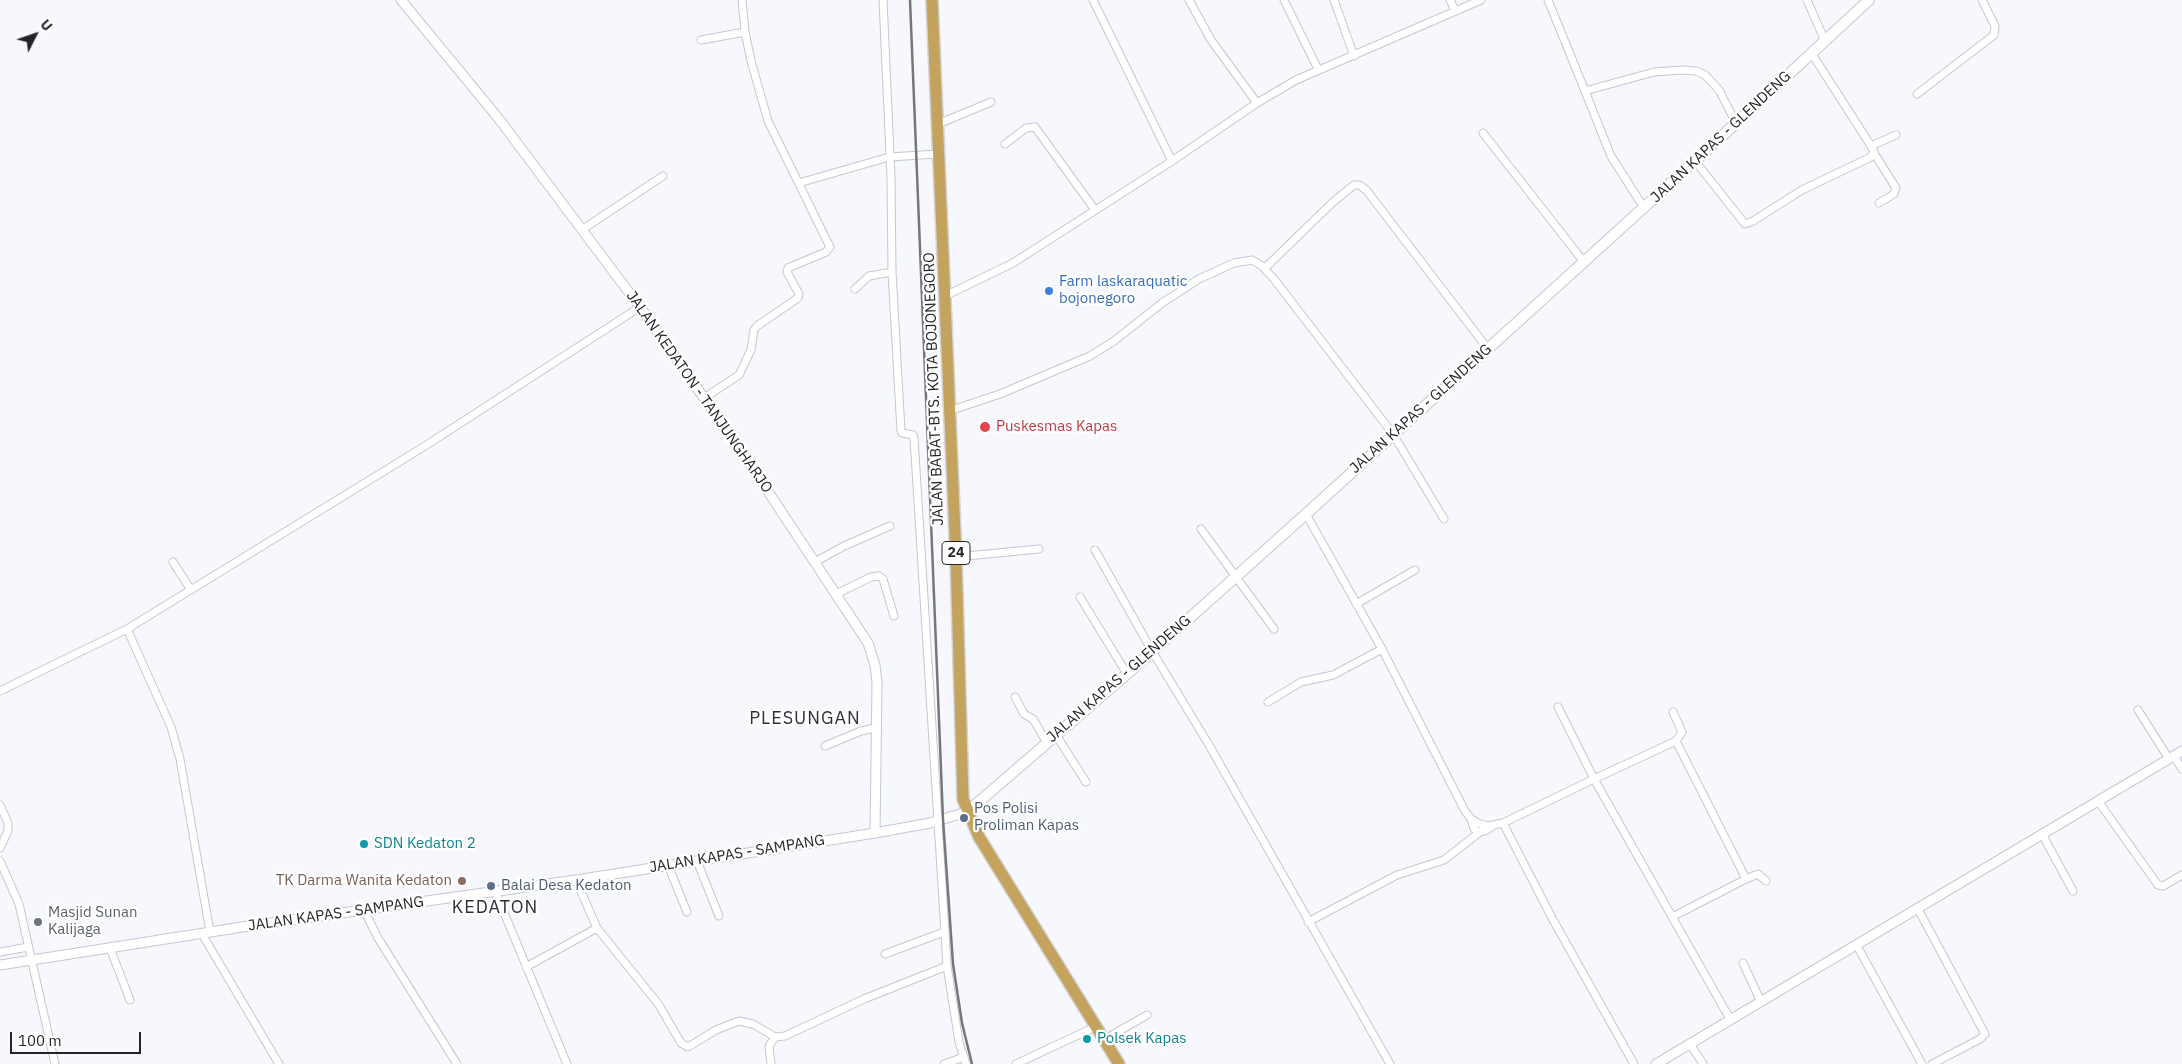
<!DOCTYPE html>
<style>
body{margin:0}
#map{position:relative;width:2182px;height:1064px;overflow:hidden;background:#f6f8fe;font-family:"IBM Plex Sans",sans-serif}
canvas{display:block}
.north{position:absolute;left:10px;top:10px;width:50px;height:50px;-webkit-text-stroke:4px #fff;paint-order:stroke;rotate:49deg;font-size:14px;font-weight:700;line-height:20px;text-align:center;color:#232427}
.north::after{content:'';display:block;margin:auto;width:18px;height:22px;background:#232427;clip-path:polygon(50% 0,100% 100%,50% 72%,0 100%)}
.scale{position:absolute;left:10px;top:1032px;width:131px;height:22px;box-sizing:border-box;border:2px solid #232427;border-top:0;padding-left:6px;font-size:15px;line-height:18px;white-space:nowrap;color:#232427;-webkit-text-stroke:4px #fff;paint-order:stroke}
</style>
<div id="map">
<canvas width="2182" height="1064"></canvas>
<div class="north">U</div>
<div class="scale">100 m</div>
</div>
<script>
const c = document.querySelector('canvas').getContext('2d');
c.lineJoin = 'round';
const poly = rows => new Path2D(rows.map(r => 'M' + r).join(''));
function strokePath(path, color, width, dash) { c.strokeStyle = color; c.lineWidth = width; c.lineCap = dash ? 'butt' : 'round'; c.setLineDash(dash || []); c.stroke(path); }
function label(font, color, halo, rows, align = 'center') {
  c.font = font + ' "IBM Plex Sans",sans-serif'; c.lineWidth = 4.5; c.setLineDash([]); c.textBaseline = 'middle'; c.strokeStyle = halo; c.fillStyle = color; for (const [text, x, y, turn = 0] of rows) {
    c.save(); c.translate(x, y); c.rotate((+turn || 0) * Math.PI / 180); c.textAlign = isNaN(turn) ? turn : align; if (halo) c.strokeText(text, 0, 0); c.fillText(text, 0, 0); c.restore();
  }
}
const minor = poly([
 [883,0,891,177,892,272,901,431,902,433,913,435,914,438,947,966,959,1042,966,1064],
 [1093,0,1172,161],
 [1189,0,1211,40,1257,103],
 [1284,0,1318,69],
 [1334,0,1354,56],
 [1450,0,1455,10],
 [1548,0,1585,91,1654,72,1682,70,1696,71,1705,75,1719,90,1736,123],
 [1807,0,1825,41],
 [701,40,745,32],
 [1585,91,1611,156,1644,208],
 [1917,94,1994,35,1995,26,1982,0],
 [938,124,991,102],
 [1483,133,1584,262],
 [1005,144,1026,128,1035,127,1095,210],
 [1871,146,1896,135],
 [1874,153,1896,188,1894,194,1879,203],
 [1695,161,1745,224,1753,221,1802,190,1871,157,1874,152,1871,146,1812,54],
 [799,183,889,157,938,154],
 [583,229,663,176],
 [1265,268,1333,202,1354,185,1360,185,1367,191,1488,349],
 [855,289,869,276,892,272],
 [945,296,1013,263,1172,161,1257,103,1296,80,1481,0],
 [704,398,739,375,751,350,754,330,757,326,798,298,799,294,787,272,788,268,826,252,830,247,768,121,751,61,745,32,742,0],
 [949,411,1000,394,1090,356,1114,341,1162,303,1199,279,1234,263,1252,260,1262,266,1274,279,1393,434,1444,519],
 [1306,514,1382,649,1465,811,1471,819,1480,824,1488,826,1503,823,1552,918,1634,1064],
 [1201,529,1274,629],
 [1095,550,1152,651,1209,745,1390,1064],
 [956,557,1039,549],
 [173,562,191,590],
 [815,562,844,546,890,526],
 [836,594,871,577,879,576,883,579,894,616],
 [1080,597,1127,674],
 [1356,604,1415,570],
 [0,691,127,629],
 [1015,697,1024,714,1033,719,1047,743],
 [1268,702,1301,682,1333,675,1382,649],
 [1558,707,1594,779,1676,741,1746,879,1672,917],
 [2138,710,2169,759],
 [1673,712,1682,732,1676,741],
 [1056,735,1086,782],
 [825,746,861,731,875,728],
 [2174,756,2182,769],
 [2098,801,2158,885,2163,886,2182,875],
 [0,805,8,823,8,831,0,848],
 [1471,819,1474,829,1478,832,1485,831,1493,826],
 [1503,823,1594,779,1730,1019],
 [2042,834,2073,891],
 [0,861,19,904,55,1064],
 [697,861,719,916],
 [668,865,687,912],
 [1746,879,1758,874,1766,881],
 [576,880,597,928],
 [495,891,567,1064],
 [1918,909,1985,1034,1980,1039,1932,1064],
 [364,910,378,938,457,1064],
 [1308,922,1397,875,1444,860,1480,832],
 [210,932,180,759,171,727,127,629,425,446,640,307],
 [202,934,279,1064],
 [1856,944,1922,1064],
 [110,948,130,1000],
 [0,952,28,947],
 [885,954,944,932],
 [1743,963,1761,1002],
 [526,967,597,928,659,1005,681,1043,688,1047,716,1030,739,1021,753,1024,775,1037,785,1036,864,999,947,966],
 [1105,1039,1147,1015],
 [1690,1044,1703,1064],
 [771,1064,769,1046,775,1037],
 [944,1064,964,1057],
 [1016,1064,1097,1026]
]);
const tertiary = poly([
 [401,0,499,119,640,307,742,452,868,643,875,665,877,683,875,833],
 [0,965,242,927,576,880,875,833,930,823,967,812],
 [1656,1064,2182,751]
]);
const secondary = poly([
 [967,812,1127,674,1306,514,1695,161,1869,0]
]);
const trunk = poly([
 [932,0,956,557,963,799,979,837,1119,1064]
]);
const rail = poly([
 [910,0,943,819,953,964,962,1023,972,1064]
]);
const markers = [
 [1049,291,5,"#3f7fe0"],
 [985,427,6,"#e0444e"],
 [964,818,5,"#5c6f8a"],
 [364,844,5,"#0f9aa8"],
 [462,881,5,"#8d6e63"],
 [491,886,5,"#5c6f8a"],
 [38,922,5,"#6b7280"],
 [1087,1039,5,"#0f9aa8"]
];
const shields = [
 [956,553,28]
];
const shieldNames = [
 ["24",956,553]
];
const streetNames = [
 ["JALAN KAPAS - GLENDENG",1721,137,-43],
 ["JALAN BABAT-BTS. KOTA BOJONEGORO",934,389,-92],
 ["JALAN KEDATON - TANJUNGHARJO",699,392,55],
 ["JALAN KAPAS - GLENDENG",1421,409,-42],
 ["JALAN KAPAS - GLENDENG",1119,679,-41],
 ["JALAN KAPAS - SAMPANG",737,854,-9],
 ["JALAN KAPAS - SAMPANG",336,914,-8]
];
const shopNames = [
 ["Farm laskaraquatic",1059,282],
 ["bojonegoro",1059,299]
];
const healthNames = [
 ["Puskesmas Kapas",996,427]
];
const serviceNames = [
 ["Pos Polisi",974,809],
 ["Proliman Kapas",974,826],
 ["Balai Desa Kedaton",501,886]
];
const cultureNames = [
 ["SDN Kedaton 2",374,844],
 ["Polsek Kapas",1097,1039]
];
const educationNames = [
 ["TK Darma Wanita Kedaton",452,881]
];
const worshipNames = [
 ["Masjid Sunan",48,913],
 ["Kalijaga",48,930]
];
const quarterNames = [
 ["PLESUNGAN",805,719],
 ["KEDATON",495,908]
];
strokePath(minor, '#c5c7d1', 9);
strokePath(tertiary, '#c5c7d1', 11);
strokePath(secondary, '#c5c7d1', 12);
strokePath(trunk, '#d3d3d4', 14);
strokePath(minor, '#fff', 7);
strokePath(tertiary, '#fff', 9);
strokePath(secondary, '#fff', 10);
strokePath(trunk, '#c4a35e', 11);
strokePath(rail, '#75777b', 2.5);
for (const [x, y, r, color] of markers) { const dot = new Path2D(); dot.arc(x, y, r, 0, 2 * Math.PI); c.fillStyle = color; c.fill(dot); strokePath(dot, '#fff', 2); }
for (const [x, y, w] of shields) { const box = new Path2D(); box.roundRect(x - w / 2, y - 11.5, w, 23, 4); c.fillStyle = '#fff'; c.fill(box); strokePath(box, '#232427', 1); }
label('bold 14px', '#232427', null, shieldNames);
label('15px', '#232427', '#fff', streetNames);
label('15px', '#366cbe', '#fff', shopNames, 'left');
label('15px', '#be3a42', '#fff', healthNames, 'left');
label('15px', '#4e5e75', '#fff', serviceNames, 'left');
label('15px', '#0d838f', '#fff', cultureNames, 'left');
label('15px', '#785e54', '#fff', educationNames, 'right');
label('15px', '#5b616d', '#fff', worshipNames, 'left');
c.letterSpacing = '1px';
label('18px', '#2d2f36', '#fff', quarterNames);
c.letterSpacing = '0px';
</script>
